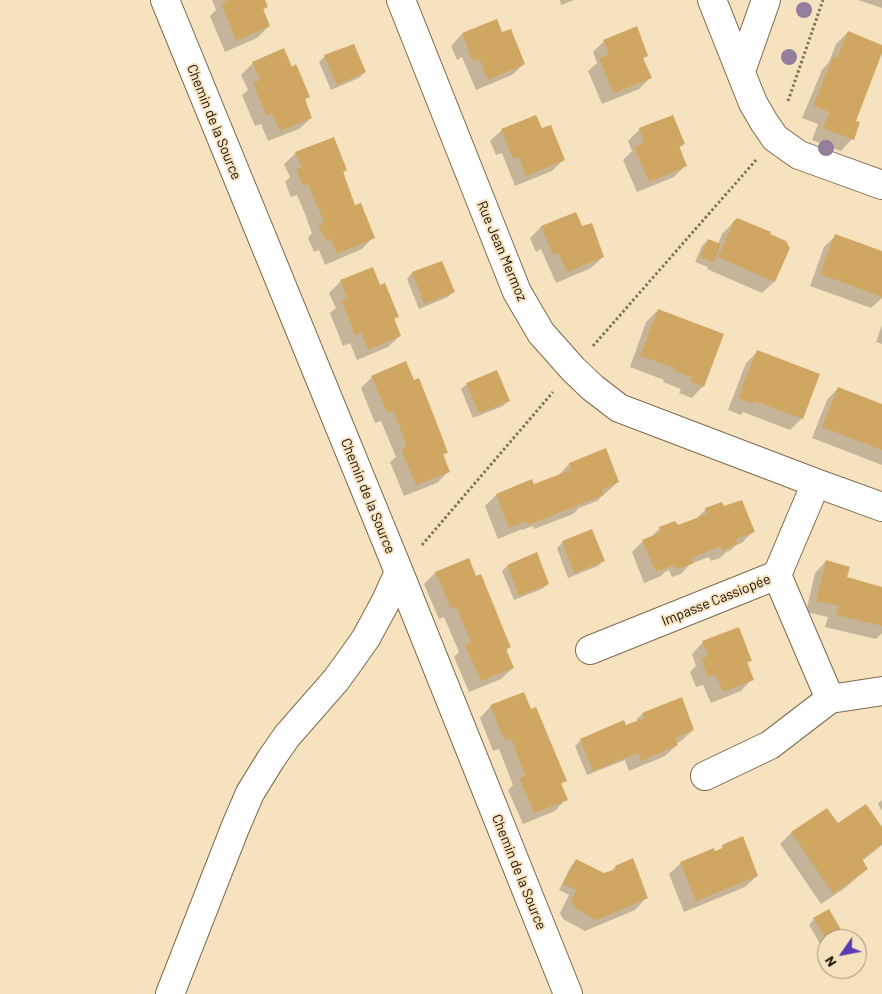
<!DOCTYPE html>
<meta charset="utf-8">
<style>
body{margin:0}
#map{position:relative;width:882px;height:994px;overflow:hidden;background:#f7e2c0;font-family:Barlow,sans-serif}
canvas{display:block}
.north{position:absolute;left:817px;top:929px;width:50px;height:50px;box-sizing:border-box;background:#f7e2c0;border:1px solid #9e8e76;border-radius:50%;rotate:237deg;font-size:14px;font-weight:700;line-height:20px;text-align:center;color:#181106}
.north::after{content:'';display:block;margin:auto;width:18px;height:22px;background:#593ab2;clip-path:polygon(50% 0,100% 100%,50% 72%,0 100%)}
</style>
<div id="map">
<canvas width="882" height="994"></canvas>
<div class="north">N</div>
</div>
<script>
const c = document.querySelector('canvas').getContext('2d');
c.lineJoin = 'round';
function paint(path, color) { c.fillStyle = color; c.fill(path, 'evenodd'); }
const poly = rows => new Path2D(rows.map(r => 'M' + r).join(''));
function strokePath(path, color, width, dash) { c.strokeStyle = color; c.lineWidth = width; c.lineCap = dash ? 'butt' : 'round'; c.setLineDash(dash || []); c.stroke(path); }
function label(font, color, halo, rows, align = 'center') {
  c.font = font + ' Barlow,sans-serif'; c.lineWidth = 4; c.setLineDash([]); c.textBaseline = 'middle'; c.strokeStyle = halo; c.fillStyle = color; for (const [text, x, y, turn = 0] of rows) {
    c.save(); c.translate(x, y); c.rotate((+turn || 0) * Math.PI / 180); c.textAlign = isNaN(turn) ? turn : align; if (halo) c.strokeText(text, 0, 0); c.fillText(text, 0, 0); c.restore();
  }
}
const shadow = poly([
 [212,0,264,0,267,6,262,11,269,26,257,38,225,52,210,16,216,10],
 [560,0,574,0,561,5],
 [858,0,882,0,882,8],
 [848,32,882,46,882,50,854,122,852,139,841,151,812,140,818,124,802,118,822,70,829,62,836,44],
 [462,34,501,34,524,64,512,75,476,90,462,57,457,60,451,46],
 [604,41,647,55,643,59,650,78,639,89,602,104,588,71,597,63,593,52],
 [325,56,365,72,359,78,331,90,319,62],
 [253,63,291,68,308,97,304,101,311,118,299,129,268,141,261,124,255,126,242,95,248,90,241,75],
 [673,116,684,144,678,149,685,166,674,177,637,192,623,160,632,151,628,141,639,130],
 [502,130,541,130,563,160,552,171,515,186,502,153,496,155,490,141],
 [296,153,346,170,342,174,354,206,373,237,362,249,325,265,319,250,314,252,308,238,312,233,305,214,297,195,291,197,285,182,290,177,284,164],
 [734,222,768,234,788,248,774,282,762,293,707,269,708,267,695,262,702,246,708,240,718,244,722,234],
 [541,227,582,227,603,257,591,268,556,283,541,249,536,252,530,238],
 [835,236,882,253,882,298,871,308,810,286,824,247],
 [441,262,454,291,448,297,419,309,407,279,412,273],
 [341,281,398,316,394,320,400,336,388,347,357,360,350,343,343,346,330,313,336,308,329,293],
 [658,310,703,386,692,398,679,393,681,389,663,382,664,380,630,367,646,322],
 [882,325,882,344,876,342],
 [757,352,802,418,790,430,743,412,741,415,728,410,746,363],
 [372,377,447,452,442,456,448,472,437,483,404,496,390,462,396,457,381,421,375,423,361,388],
 [467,384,508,401,503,406,473,418,461,389],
 [838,388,882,405,882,465,812,438,827,400],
 [605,450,618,482,606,493,603,495,597,501,579,508,573,514,534,529,533,526,522,530,522,529,498,539,485,506,496,495,531,481,533,486,558,476,569,464],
 [723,508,753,531,742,543,736,545,731,550,726,552,720,558,711,561,709,557,690,564,681,574,672,577,669,570,665,572,661,576,644,583,632,552,643,541,650,538,660,528,677,527,695,520,706,509],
 [591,531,603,561,598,566,568,578,557,548,563,542],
 [468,560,509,647,506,651,513,668,501,679,469,692,454,657,459,652,444,617,439,619,424,584,435,573],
 [826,561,845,578,882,588,882,633,876,639,825,627,828,617,806,612,815,573],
 [507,566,548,584,542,589,514,600,502,571],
 [703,642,750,660,747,664,752,679,741,691,711,703,703,685,696,687,690,672,696,666,692,654],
 [491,706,531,711,565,780,560,785,566,799,555,811,523,824,508,790,513,785,499,749,493,751,480,718],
 [642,714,693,730,681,741,676,743,677,745,665,756,629,771,625,760,587,775,575,746,581,740,638,722,637,719],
 [882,800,882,811,878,804],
 [827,809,837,825,882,829,882,845,862,861,867,869,861,874,845,888,821,904,780,844,791,833],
 [723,846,757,876,745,887,684,912,669,874,681,863,718,852],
 [576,861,604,874,611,872,615,867,646,898,635,910,585,931,563,919,560,913,569,895,559,890,571,866],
 [814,919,841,933,834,939,827,939,827,944,822,947,809,925]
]);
const building = poly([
 [228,0,265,0,268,7,263,9,270,26,236,41,221,4],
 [497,19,502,32,511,29,525,64,488,80,479,59,473,62,462,33],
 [637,26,648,56,643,58,652,78,614,93,599,59,609,54,603,40],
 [848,31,882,45,882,53,856,121,860,122,854,140,823,128,829,112,813,106,833,57,837,58],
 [354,44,366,72,337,85,324,55],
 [284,48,292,67,296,64,297,66,310,97,305,99,312,118,280,131,272,113,267,116,259,99,253,83,260,80,252,62],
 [536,115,542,128,551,125,565,160,526,176,519,157,513,159,501,129],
 [673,115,685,144,679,146,687,166,649,182,634,147,644,143,639,128],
 [334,137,347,170,343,172,355,205,361,203,375,238,337,254,331,239,326,241,318,225,324,222,308,184,303,186,296,169,302,167,295,152],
 [576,212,582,226,592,223,604,257,567,272,559,253,553,255,541,226],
 [737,218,771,232,770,234,786,241,790,248,775,282,718,257,733,222],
 [835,234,882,251,882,297,820,274],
 [708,239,721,244,714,262,700,257],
 [442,261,455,292,424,304,412,272],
 [373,267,380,285,385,283,399,317,394,318,401,336,368,350,361,332,355,335,341,300,347,298,340,280],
 [658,309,724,334,704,387,690,381,691,377,674,371,675,368,640,356],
 [757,350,820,374,803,419,754,401,753,404,738,398],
 [406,361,414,380,419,378,441,434,448,453,443,454,450,472,416,485,401,449,407,447,400,428,393,410,387,413,371,376],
 [497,370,510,401,479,413,466,383],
 [838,387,882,404,882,450,822,427],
 [606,448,619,482,602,490,604,495,528,525,526,521,509,528,496,494,532,479,534,484,571,470,569,463],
 [742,500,755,532,736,539,738,544,722,551,721,546,692,558,694,563,684,567,676,569,674,565,656,572,642,540,661,532,659,527,675,521,678,525,707,514,705,508,722,502,724,506],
 [592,529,605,561,574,573,562,541],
 [537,552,549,584,519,596,507,565],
 [469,558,476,576,481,574,507,638,511,647,506,649,514,668,481,681,465,645,471,642,456,607,451,608,435,572],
 [826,560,850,567,847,577,882,587,882,626,836,615,839,606,816,601],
 [739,627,752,661,747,662,754,680,723,692,715,674,708,677,701,659,708,656,702,641],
 [524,692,531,709,536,707,567,781,561,783,568,800,534,813,519,778,525,776,511,738,505,741,490,705],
 [682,697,694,730,675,738,678,745,641,761,638,753,593,771,580,739,624,720,626,725,644,718,642,713],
 [866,804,882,827,882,844,862,859,868,869,833,894,791,832,827,808,838,823],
 [743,836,758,876,696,901,680,862,714,848,715,851,723,848,722,845],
 [633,858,648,898,597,920,575,908,571,901,576,890,563,884,576,859,604,873,616,869,615,866],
 [829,909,843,933,834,939,827,939,827,941,813,918]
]);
const path = poly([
 [788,101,823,0],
 [593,346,756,160],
 [422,545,553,392]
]);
const minor = poly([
 [165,0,399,572,568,994],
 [401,0,517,292,541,333,573,369,593,388,619,408,816,483,882,507],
 [712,0,753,103,764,122,775,138,799,155,882,185],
 [741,71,766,0],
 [777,575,830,699],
 [590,650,777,575,816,483],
 [705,776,770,745,830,699,882,691],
 [170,994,235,828,250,793,271,759,287,736,336,680,352,658,366,638,386,601,399,572]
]);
const trees = [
 [804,10],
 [789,57],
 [826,148]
];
const streetNames = [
 ["Chemin de la Source",214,122,68],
 ["Rue Jean Mermoz",502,251,67],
 ["Chemin de la Source",368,496,68],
 ["Impasse Cassiopée",716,600,-22],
 ["Chemin de la Source",519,872,68]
];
paint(shadow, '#0003');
paint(building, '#d0a762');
strokePath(minor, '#7d6b4c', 30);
strokePath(path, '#81745e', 3, [2.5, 2.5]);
strokePath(minor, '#fff', 28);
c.fillStyle = '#937f9c';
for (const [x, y] of trees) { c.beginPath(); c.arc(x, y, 8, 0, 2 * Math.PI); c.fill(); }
label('14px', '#181106', '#f7e2c0', streetNames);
</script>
